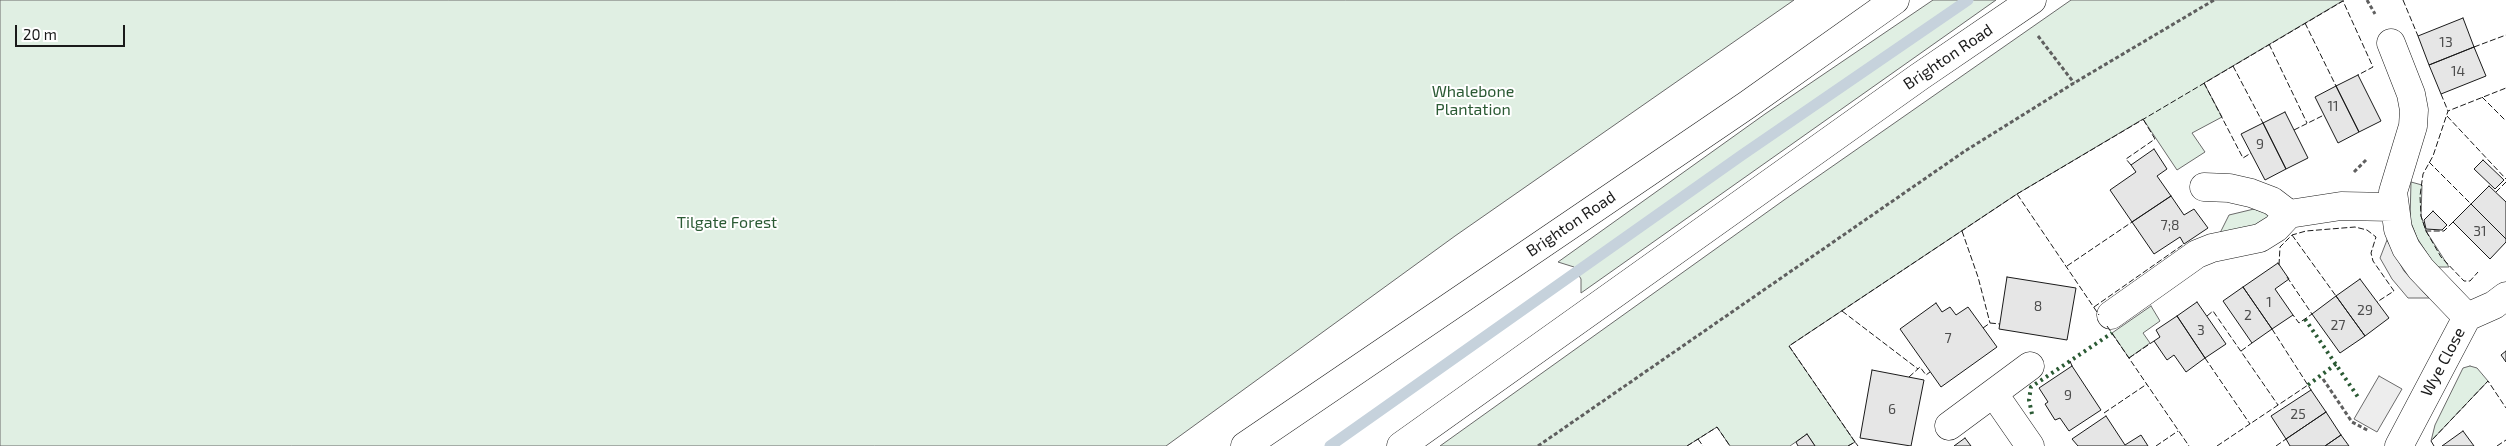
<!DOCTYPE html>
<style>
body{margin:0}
#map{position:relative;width:2506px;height:446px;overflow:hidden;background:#fff;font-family:"Exo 2",sans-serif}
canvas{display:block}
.scale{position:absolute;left:15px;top:25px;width:110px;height:22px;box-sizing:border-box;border:2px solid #1a1a1a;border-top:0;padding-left:6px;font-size:15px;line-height:18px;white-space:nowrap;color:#1a1a1a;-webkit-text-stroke:4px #fff;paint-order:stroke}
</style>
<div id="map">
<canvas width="2506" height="446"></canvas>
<div class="scale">20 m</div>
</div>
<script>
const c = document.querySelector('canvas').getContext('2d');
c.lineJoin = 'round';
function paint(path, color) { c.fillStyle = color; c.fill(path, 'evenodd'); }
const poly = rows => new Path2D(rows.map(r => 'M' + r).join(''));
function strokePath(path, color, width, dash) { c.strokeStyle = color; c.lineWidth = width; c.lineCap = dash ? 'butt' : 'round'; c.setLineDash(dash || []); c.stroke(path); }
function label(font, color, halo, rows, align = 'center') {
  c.font = font + ' "Exo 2",sans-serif'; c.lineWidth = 4; c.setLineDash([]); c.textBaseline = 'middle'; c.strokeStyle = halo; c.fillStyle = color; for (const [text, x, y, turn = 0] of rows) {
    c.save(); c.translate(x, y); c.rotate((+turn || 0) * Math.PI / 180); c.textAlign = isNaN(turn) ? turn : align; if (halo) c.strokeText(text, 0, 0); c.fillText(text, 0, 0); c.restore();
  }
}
const green = poly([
 [0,0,1794,0,1455,236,1166,446,0,446,0,0],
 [1933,0,1996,0,1581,293,1581,279,1574,267,1558,262,1765,114,1933,0],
 [2071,0,2344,0,2204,83,2222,117,2192,133,2205,152,2177,170,2143,119,2017,194,1789,346,1855,442,1848,446,1815,446,1807,434,1790,446,1730,446,1717,427,1687,446,1440,446,1784,200,2071,0],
 [2411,182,2422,185,2421,216,2426,231,2449,267,2436,267,2417,238,2410,220,2411,182],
 [2254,209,2270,214,2267,223,2220,233,2229,215,2254,209],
 [2151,306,2160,321,2143,333,2150,343,2129,358,2112,333,2151,306],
 [2470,366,2477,368,2488,381,2431,441,2435,425,2463,368,2470,366]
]);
const parking = poly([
 [2387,240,2404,271,2429,298,2408,298,2392,279,2380,258,2387,240],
 [2379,376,2402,389,2377,432,2354,419,2379,376]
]);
const stream = poly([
 [1330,446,1742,155,1968,0]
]);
const building = poly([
 [2463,18,2474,47,2429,65,2418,36,2463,18],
 [2474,47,2486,76,2441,94,2429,65,2474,47],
 [2358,75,2381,121,2359,132,2336,86,2358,75],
 [2336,86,2359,132,2338,143,2315,97,2336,86],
 [2285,112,2308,158,2286,169,2263,123,2285,112],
 [2263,123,2286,169,2265,180,2241,134,2263,123],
 [2154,149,2167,169,2157,176,2171,196,2132,222,2110,190,2136,172,2131,165,2154,149],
 [2483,160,2504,180,2495,189,2474,169,2483,160],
 [2489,186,2506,202,2506,239,2471,204,2489,186],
 [2171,196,2184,215,2194,209,2208,228,2184,244,2180,237,2154,254,2132,222,2171,196],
 [2471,204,2506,239,2506,242,2490,259,2453,222,2471,204],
 [2433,211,2447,225,2442,230,2426,229,2424,220,2433,211],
 [2278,263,2289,279,2275,289,2293,315,2272,329,2243,287,2278,263],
 [2007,277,2076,288,2067,340,1999,329,2007,277],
 [2360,279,2389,318,2365,336,2336,296,2360,279],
 [2243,287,2272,329,2252,343,2223,301,2243,287],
 [2336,296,2365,336,2340,353,2312,314,2336,296],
 [2197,302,2226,344,2205,358,2177,316,2197,302],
 [1936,303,1942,312,1950,307,1956,315,1968,307,1997,347,1941,387,1900,329,1936,303],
 [2177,316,2205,358,2186,372,2174,355,2167,360,2154,341,2160,337,2156,330,2177,316],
 [2506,351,2506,362,2501,355,2506,351],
 [2072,366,2101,410,2069,431,2060,418,2055,420,2045,404,2048,402,2039,388,2072,366],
 [1872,370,1924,380,1911,446,1860,438,1872,370],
 [2311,390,2326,412,2286,439,2271,416,2311,390],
 [2326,412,2341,435,2325,446,2290,446,2286,439,2326,412],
 [2106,416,2125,445,2141,435,2148,446,2078,446,2072,439,2106,416],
 [2463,431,2474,446,2442,446,2463,431],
 [1807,434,1815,446,1798,446,1796,442,1807,434],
 [2341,435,2349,446,2325,446,2341,435],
 [1965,438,1971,446,1954,446,1965,438]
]);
const path = poly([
 [2367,0,2375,14],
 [2038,36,2074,83],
 [2354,172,2367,159],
 [2323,379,2352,422,2369,431],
 [1538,446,1965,151,2074,83,2214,0]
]);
const minor = poly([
 [2391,43,2411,94,2414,110,2413,126,2393,192,2398,229,2406,248,2421,269,2467,317],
 [2204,187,2229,188,2251,193,2272,201,2289,214],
 [2289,214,2341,206,2393,207],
 [2111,315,2197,254,2212,248,2260,238,2276,228,2289,214],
 [1994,394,2030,446],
 [1949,426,2030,366],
 [2399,446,2467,317,2494,305,2506,296]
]);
const major = poly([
 [1245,446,1747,105,1895,0],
 [1401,446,1919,77,2032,0]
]);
const hedge = poly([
 [2305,319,2358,397],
 [2308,385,2336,364],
 [2032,414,2029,400,2031,387,2112,333]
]);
const fence = poly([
 [2403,0,2418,36],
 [2305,23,2336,86],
 [2269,44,2307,123],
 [2474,47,2506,35],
 [2233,66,2263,123],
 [2204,83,2243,158,2251,153],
 [2441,94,2448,111],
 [2482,97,2506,121],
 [2447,116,2506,179],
 [2294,130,2324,115],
 [2429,162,2471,204],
 [2131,165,2126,159,2155,139,2143,119],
 [2496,192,2506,182],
 [2017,194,2343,1,2373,67,2358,75],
 [2453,222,2444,231,2426,231,2421,216,2420,196,2423,174,2433,156,2448,111,2506,88],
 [1962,231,1978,277,1990,323],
 [2426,231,2441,257,2464,281,2470,281,2478,272],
 [2292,235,2336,296],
 [2279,265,2280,247,2292,235,2306,231,2355,227,2367,230,2376,237,2371,253,2373,261,2394,291,2377,302],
 [2067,266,2132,222],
 [2287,277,2312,314,2299,323,2293,315],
 [2094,307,2184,244],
 [1842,311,1918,369],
 [2207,316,2213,311,2278,405],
 [2107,326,2189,446],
 [1983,328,1990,323,2000,324],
 [2272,329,2311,390],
 [2241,351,2252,343],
 [2129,358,2154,341],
 [2205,358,2250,424],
 [2070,361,2072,366],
 [1909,377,1920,367,1926,375,1930,372],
 [2104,413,2147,384],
 [1698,439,1703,446],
 [1855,442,1789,346,2017,194,2099,315],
 [1687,446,1717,427,1730,446],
 [1848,446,1855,442,1858,446],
 [2156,446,2178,431],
 [2217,446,2308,385],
 [2276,446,2286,439],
 [2434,446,2431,441,2488,381,2506,408],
 [2497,446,2506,440]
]);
const numberNames = [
 ["13",2446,42],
 ["14",2458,71],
 ["11",2333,106],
 ["9",2260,144],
 ["7;8",2170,225],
 ["31",2480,231],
 ["1",2269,302],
 ["8",2038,306],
 ["29",2365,310],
 ["2",2248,315],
 ["27",2338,325],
 ["3",2201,330],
 ["7",1948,338],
 ["9",2068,395],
 ["6",1892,409],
 ["25",2298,414]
];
const streetNames = [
 ["Brighton Road",1948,57,-34],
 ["Brighton Road",1571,224,-34],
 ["Wye Close",2443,362,-62]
];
const parkNames = [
 ["Whalebone",1473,92],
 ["Plantation",1473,110],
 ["Tilgate Forest",727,223]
];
paint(green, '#e0efe3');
strokePath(green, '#6a6a6a', 1);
paint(parking, '#ededed');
strokePath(parking, '#6a6a6a', 1);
strokePath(stream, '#c6d2dc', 11);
paint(building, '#e6e6e6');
strokePath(building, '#1a1a1a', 1);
strokePath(minor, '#1a1a1a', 29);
strokePath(major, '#1a1a1a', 29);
strokePath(path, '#5f5f5f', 3, [4, 2.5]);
strokePath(minor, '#fff', 28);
strokePath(major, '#fff', 28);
strokePath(hedge, '#2b5a34', 4, [2.5, 4]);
strokePath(fence, '#1a1a1a', 1, [6, 2.5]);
label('14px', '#4d4d4d', null, numberNames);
label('16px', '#1a1a1a', '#fff', streetNames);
label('16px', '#2b5a34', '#fff', parkNames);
</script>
